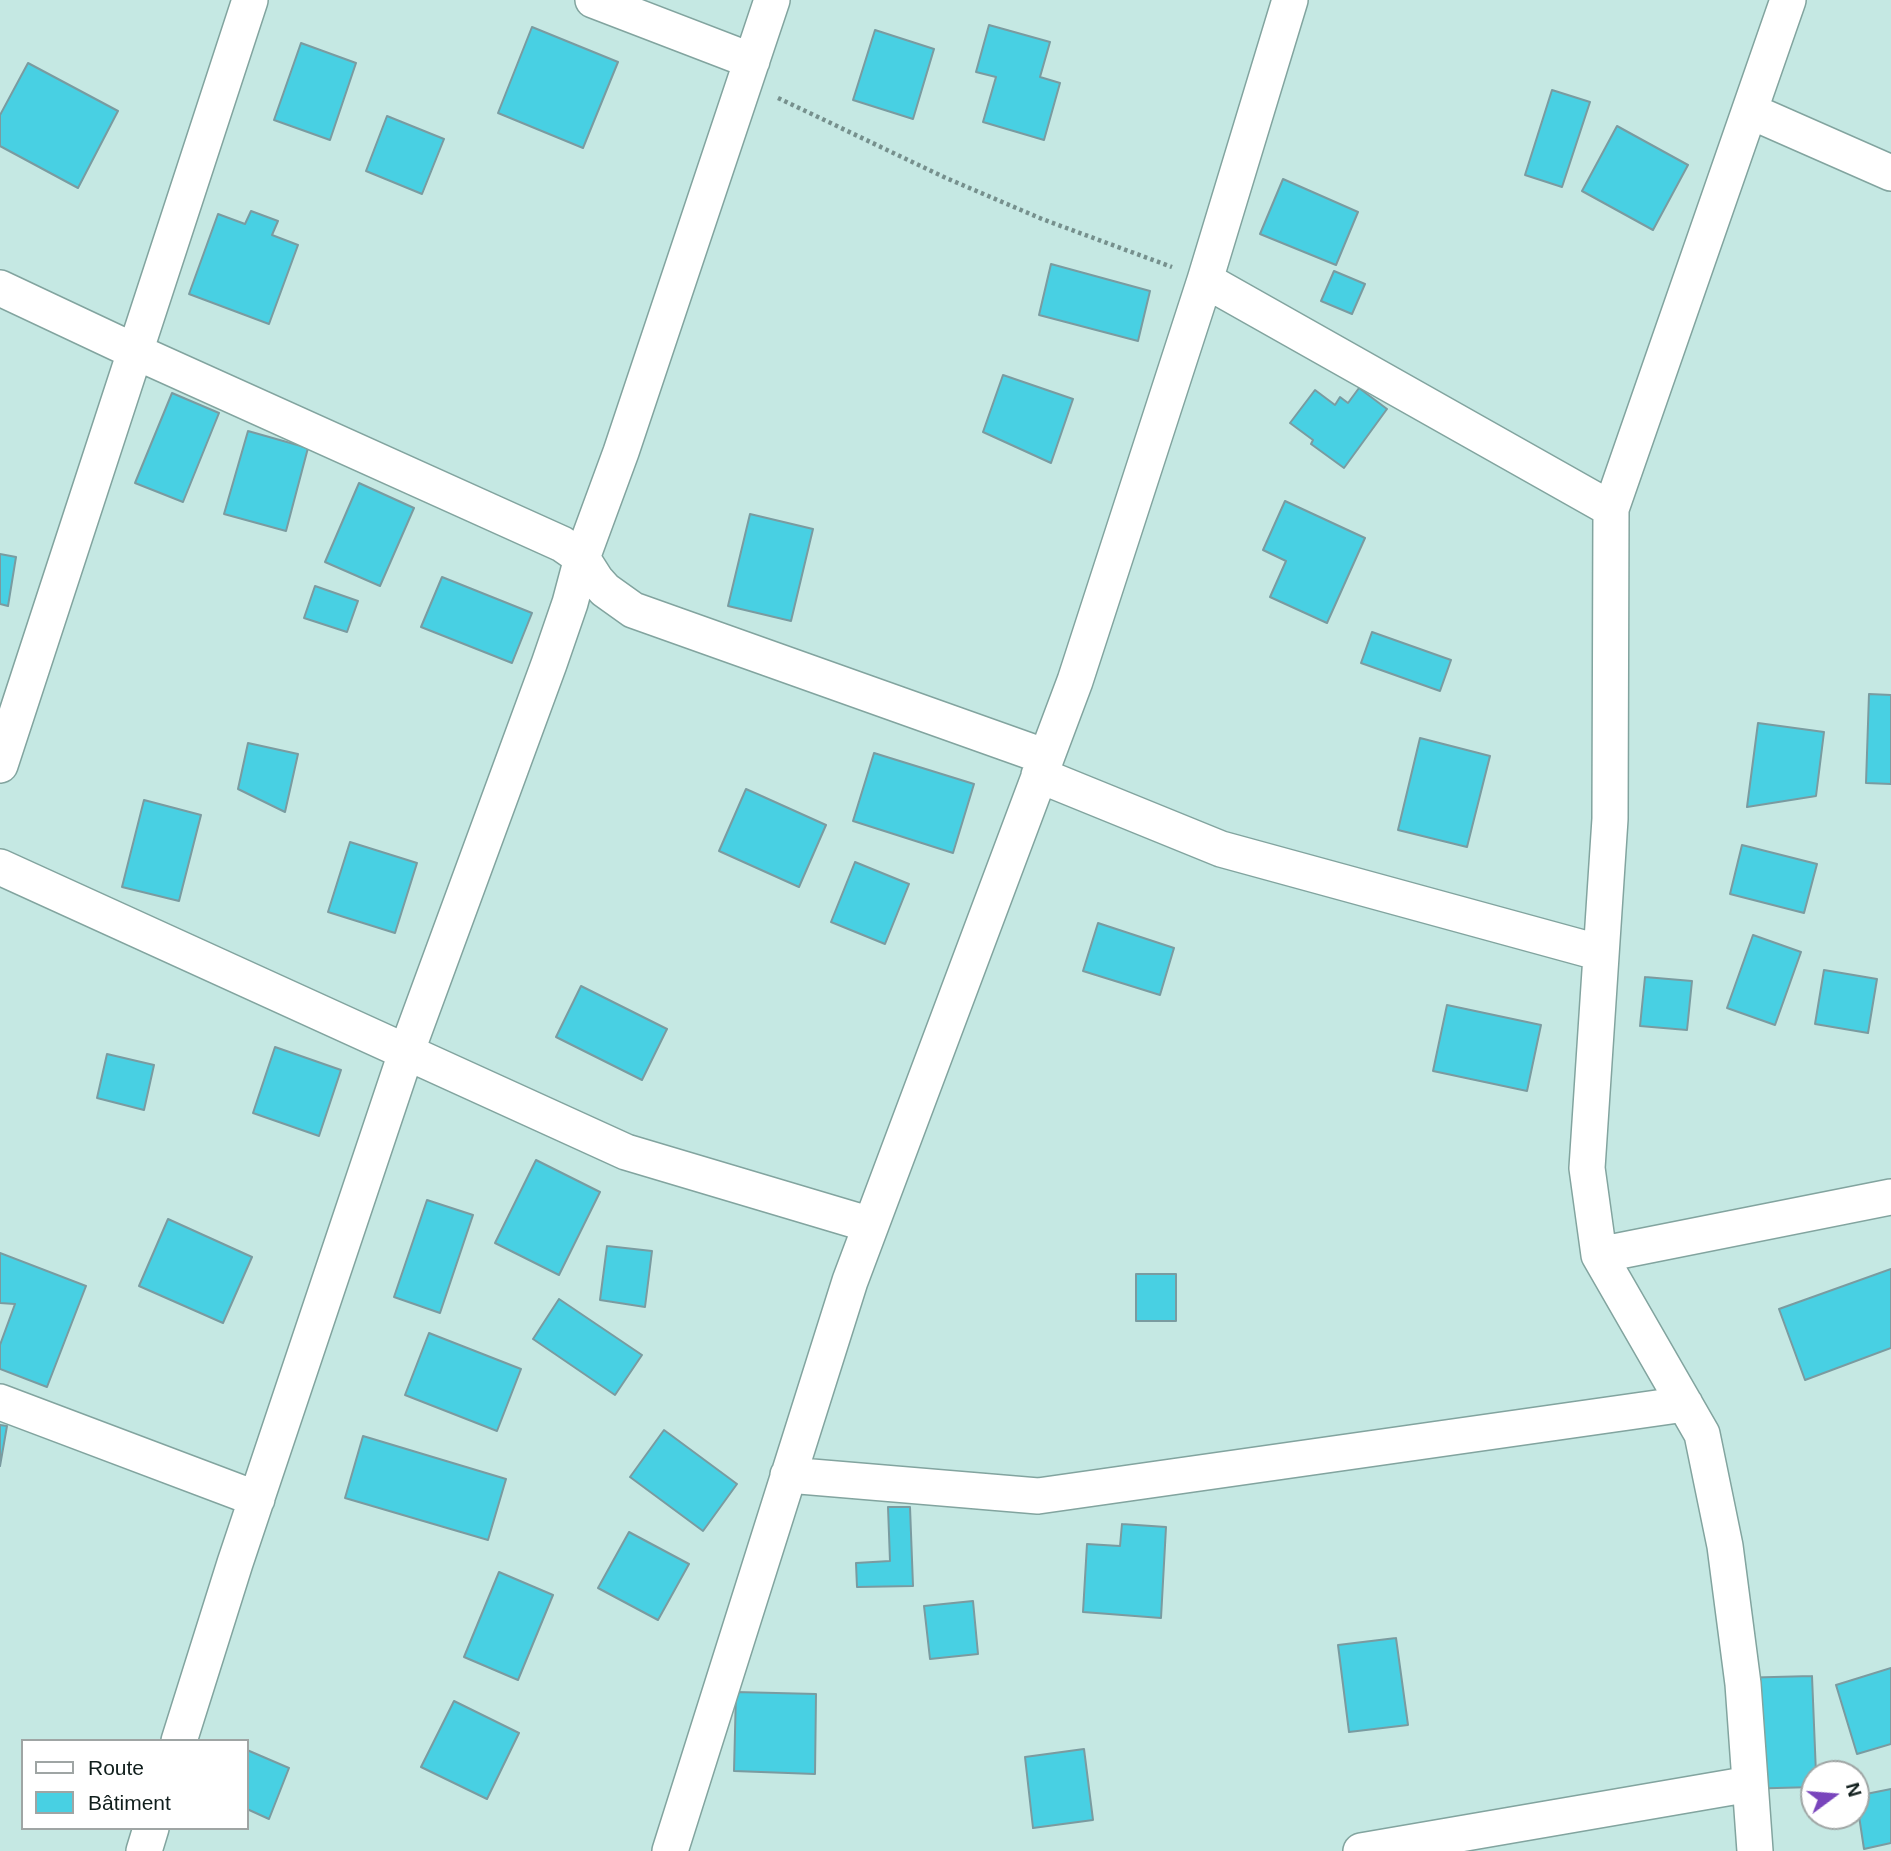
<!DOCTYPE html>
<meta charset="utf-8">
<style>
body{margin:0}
#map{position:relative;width:1891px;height:1851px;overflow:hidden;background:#c5e8e3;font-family:Arial,sans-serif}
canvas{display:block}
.legend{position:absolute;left:21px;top:1739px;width:228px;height:91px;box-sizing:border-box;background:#fff;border:2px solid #9fa5a4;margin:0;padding:9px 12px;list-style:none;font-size:21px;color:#101e1c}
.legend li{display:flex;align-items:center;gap:14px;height:35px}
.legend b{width:35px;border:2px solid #9fa5a4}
.north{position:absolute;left:1800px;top:1760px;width:70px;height:70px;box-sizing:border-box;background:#fff;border:2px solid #9fa5a4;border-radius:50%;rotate:74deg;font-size:19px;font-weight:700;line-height:28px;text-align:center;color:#101e1c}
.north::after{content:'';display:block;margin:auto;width:24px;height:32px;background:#7945bc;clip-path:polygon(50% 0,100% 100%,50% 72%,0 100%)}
</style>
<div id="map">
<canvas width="1891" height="1851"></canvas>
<ul class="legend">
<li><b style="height:9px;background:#fff"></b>Route</li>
<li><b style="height:19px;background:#48d0e3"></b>Bâtiment</li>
</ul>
<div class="north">N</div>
</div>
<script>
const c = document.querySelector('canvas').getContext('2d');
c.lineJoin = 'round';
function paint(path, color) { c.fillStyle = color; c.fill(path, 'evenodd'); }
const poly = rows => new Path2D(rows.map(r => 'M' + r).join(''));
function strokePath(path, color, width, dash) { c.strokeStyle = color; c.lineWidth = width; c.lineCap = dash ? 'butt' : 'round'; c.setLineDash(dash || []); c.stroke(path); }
const building = poly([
 [989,25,1050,42,1040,77,1060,83,1044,140,983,122,996,77,976,72,989,25],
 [532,27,618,62,583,148,498,113,532,27],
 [875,30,934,49,913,119,853,100,875,30],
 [301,43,356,63,330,140,274,120,301,43],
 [28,63,118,111,78,188,0,146,0,115,28,63],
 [1552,90,1590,102,1562,187,1525,175,1552,90],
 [387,116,444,139,422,194,366,171,387,116],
 [1617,126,1688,165,1653,230,1582,191,1617,126],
 [1283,179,1358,212,1336,265,1260,234,1283,179],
 [251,211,278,221,272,235,298,245,269,324,189,294,218,214,245,224,251,211],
 [1051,264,1150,291,1138,341,1039,315,1051,264],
 [1334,271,1365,284,1352,314,1321,301,1334,271],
 [1003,375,1073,399,1051,463,983,432,1003,375],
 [1359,388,1387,409,1344,468,1311,444,1313,440,1290,423,1315,390,1335,405,1340,397,1348,403,1359,388],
 [172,393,219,413,183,502,135,483,172,393],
 [248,431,308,448,286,531,224,514,248,431],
 [359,483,414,508,380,586,325,562,359,483],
 [1285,501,1365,538,1327,623,1270,597,1286,561,1263,550,1285,501],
 [750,514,813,529,791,621,728,606,750,514],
 [0,554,16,557,8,606,0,604,0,554],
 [442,577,532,613,512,663,421,627,442,577],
 [315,586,358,601,347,632,304,618,315,586],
 [1372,632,1451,660,1440,691,1361,663,1372,632],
 [1869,694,1891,695,1891,784,1866,783,1869,694],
 [1758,723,1824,732,1816,796,1747,807,1758,723],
 [1420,738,1490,756,1467,847,1398,830,1420,738],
 [248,743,298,754,285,812,238,789,248,743],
 [874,753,974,784,953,853,853,821,874,753],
 [746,789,826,825,799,887,719,851,746,789],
 [144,800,201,815,179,901,122,887,144,800],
 [350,842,417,863,395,933,328,912,350,842],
 [1742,845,1817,864,1804,913,1730,894,1742,845],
 [855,862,909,884,885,944,831,922,855,862],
 [1098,923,1174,948,1160,995,1083,971,1098,923],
 [1753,935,1801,952,1775,1025,1727,1008,1753,935],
 [1824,970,1877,979,1868,1033,1815,1024,1824,970],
 [1645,977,1692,981,1687,1030,1640,1026,1645,977],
 [581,986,667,1029,642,1080,556,1037,581,986],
 [1447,1005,1541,1025,1527,1091,1433,1071,1447,1005],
 [275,1047,341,1070,319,1136,253,1113,275,1047],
 [107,1054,154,1065,144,1110,97,1098,107,1054],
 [536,1160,600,1192,559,1275,495,1243,536,1160],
 [427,1200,473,1215,440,1313,394,1297,427,1200],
 [168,1219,252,1257,223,1323,139,1286,168,1219],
 [607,1246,652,1251,645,1307,600,1300,607,1246],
 [0,1253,86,1286,47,1387,0,1369,0,1345,15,1304,0,1303,0,1253],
 [1891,1269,1891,1348,1805,1380,1779,1309,1891,1269],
 [1136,1274,1176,1274,1176,1321,1136,1321,1136,1274],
 [559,1299,642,1355,615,1395,533,1339,559,1299],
 [429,1333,521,1369,497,1431,405,1395,429,1333],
 [0,1425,7,1426,0,1466,0,1425],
 [664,1430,737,1484,703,1531,630,1477,664,1430],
 [363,1436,506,1479,488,1540,345,1498,363,1436],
 [888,1507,910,1507,913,1586,857,1587,856,1563,890,1561,888,1507],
 [1122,1524,1166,1527,1161,1618,1083,1612,1087,1544,1120,1546,1122,1524],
 [629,1532,689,1564,658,1620,598,1588,629,1532],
 [499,1572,553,1595,518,1680,464,1657,499,1572],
 [973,1601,978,1654,930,1659,924,1606,973,1601],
 [1396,1638,1408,1725,1349,1732,1338,1645,1396,1638],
 [1891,1668,1891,1744,1857,1754,1836,1685,1891,1668],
 [1812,1676,1816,1774,1814,1774,1814,1787,1740,1789,1736,1678,1812,1676],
 [736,1692,816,1694,815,1774,734,1771,736,1692],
 [454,1701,519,1733,487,1799,421,1767,454,1701],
 [1084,1749,1093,1820,1033,1828,1025,1757,1084,1749],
 [247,1750,289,1768,269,1819,247,1809,247,1750],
 [1891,1789,1891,1843,1864,1849,1856,1796,1891,1789]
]);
const path = poly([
 [778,98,946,178,1042,219,1172,267]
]);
const street = poly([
 [593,0,752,61],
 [1750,111,1891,173],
 [1205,280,1611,509,1788,0],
 [0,288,134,351,562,544,582,558,596,580,605,590,633,610,1046,757],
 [1611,509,1610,819,1587,1168,1599,1255,1702,1434,1725,1546,1743,1684,1755,1851],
 [0,765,250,0],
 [1039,775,1221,849,1601,953],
 [0,867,626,1152,871,1225],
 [1599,1255,1891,1197],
 [0,1402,257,1499],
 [788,1475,1038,1496,1685,1404],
 [179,1741,235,1563,406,1053,549,664,570,603,582,558,621,452,772,0],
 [144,1851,151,1828],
 [670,1851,850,1281,1075,681,1205,280,1290,0],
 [1361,1851,1750,1784]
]);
paint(building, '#48d0e3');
strokePath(building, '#7a9ba0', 2);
strokePath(street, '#82a49f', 38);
strokePath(path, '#76908d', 4.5, [3.5, 3.5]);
strokePath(street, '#fff', 35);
</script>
